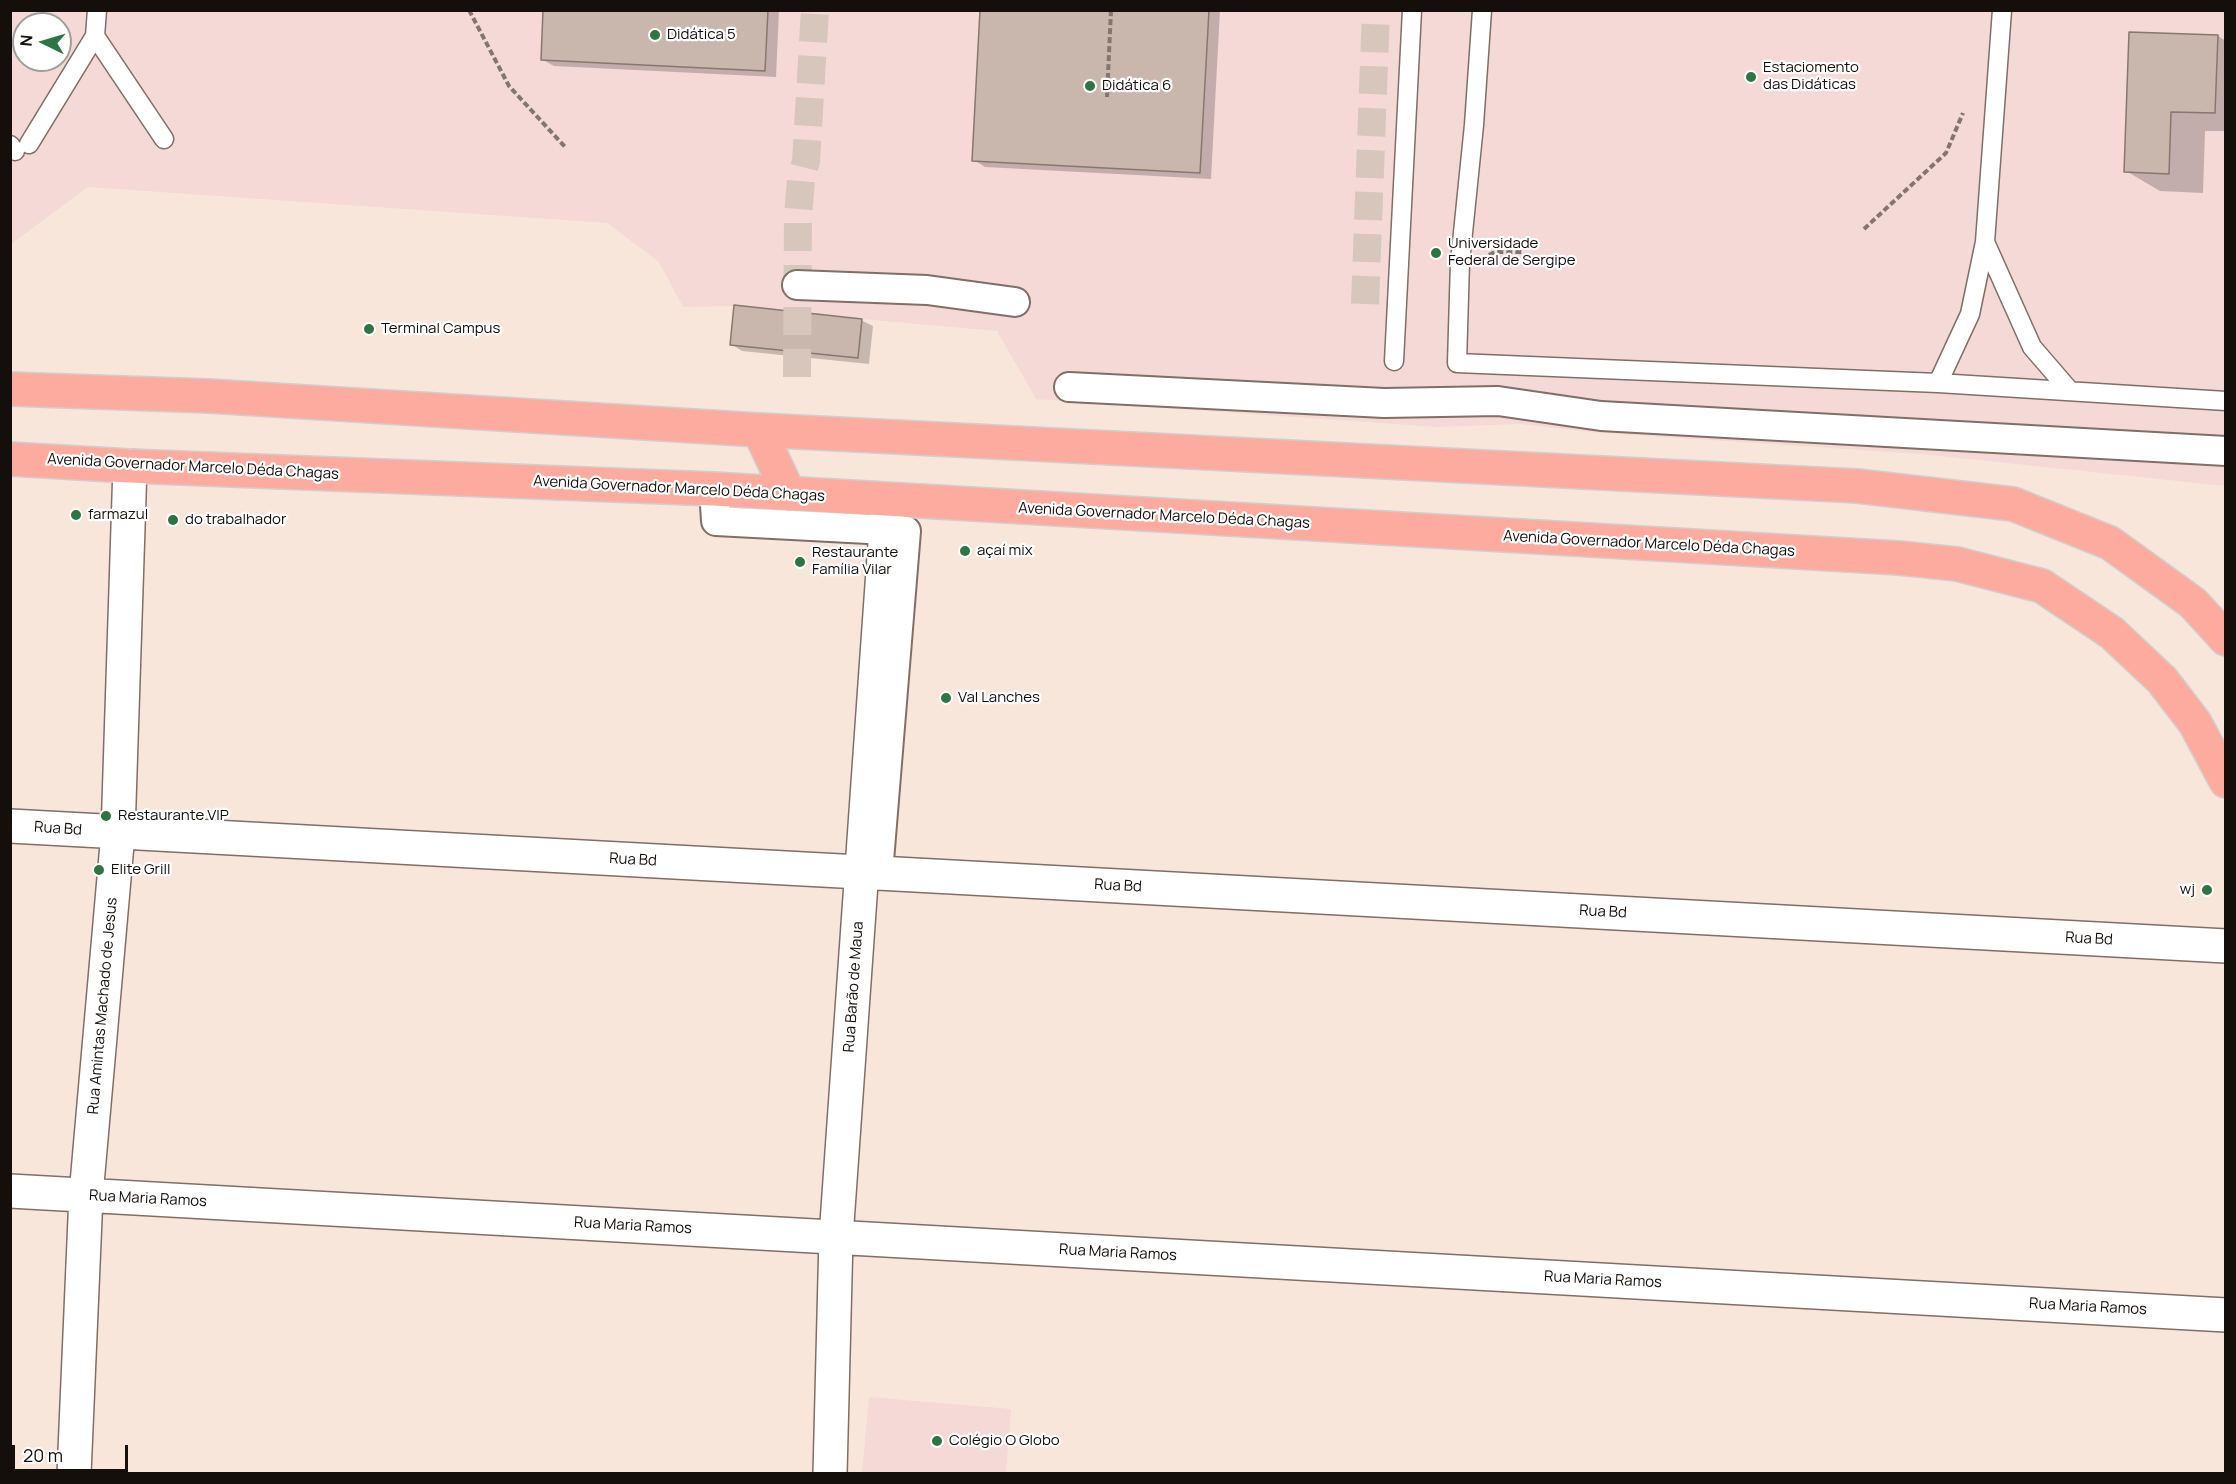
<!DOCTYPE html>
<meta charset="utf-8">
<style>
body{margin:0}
#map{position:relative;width:2236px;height:1484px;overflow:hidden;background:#f9e6db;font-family:Manrope,sans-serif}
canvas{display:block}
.frame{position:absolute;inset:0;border:12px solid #150f0b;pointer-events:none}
.north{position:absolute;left:12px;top:12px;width:60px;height:60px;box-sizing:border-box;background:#fff;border:2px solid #a19f9d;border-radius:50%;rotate:275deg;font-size:16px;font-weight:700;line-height:24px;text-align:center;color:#150f0b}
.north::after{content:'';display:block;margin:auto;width:21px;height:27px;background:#2d7643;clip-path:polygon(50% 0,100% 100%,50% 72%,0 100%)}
.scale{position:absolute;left:12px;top:1445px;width:116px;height:27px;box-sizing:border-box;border:3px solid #150f0b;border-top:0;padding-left:8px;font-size:18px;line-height:21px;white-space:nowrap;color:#150f0b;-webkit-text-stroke:4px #fff;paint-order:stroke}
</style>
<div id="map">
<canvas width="2236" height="1484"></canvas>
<div class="frame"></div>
<div class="north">N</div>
<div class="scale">20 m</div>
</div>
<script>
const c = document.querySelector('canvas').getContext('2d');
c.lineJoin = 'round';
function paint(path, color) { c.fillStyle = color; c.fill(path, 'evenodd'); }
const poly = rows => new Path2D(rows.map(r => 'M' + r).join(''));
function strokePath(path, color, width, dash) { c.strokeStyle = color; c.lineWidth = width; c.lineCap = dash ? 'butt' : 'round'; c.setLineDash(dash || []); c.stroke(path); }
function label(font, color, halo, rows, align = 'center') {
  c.font = font + ' Manrope,sans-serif'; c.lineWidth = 4.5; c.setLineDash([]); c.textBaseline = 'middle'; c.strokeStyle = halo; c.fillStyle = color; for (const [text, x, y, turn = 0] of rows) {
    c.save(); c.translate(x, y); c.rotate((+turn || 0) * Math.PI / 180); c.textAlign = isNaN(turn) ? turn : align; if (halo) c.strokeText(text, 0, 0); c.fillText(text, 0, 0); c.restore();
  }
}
const education = poly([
 [11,11,2225,11,2225,486,1921,454,1589,432,1520,424,1437,427,1036,399,997,331,862,319,858,358,730,345,734,306,683,307,659,262,607,223,88,187,11,244],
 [24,24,60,24,60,60,24,60],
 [869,1397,1011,1409,1006,1473,862,1473]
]);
const shadow = poly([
 [545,10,779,10,776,77,554,66,543,60],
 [982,10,1220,10,1211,179,985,167,974,160],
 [2131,33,2218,36,2226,41,2226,131,2205,131,2203,193,2160,191,2126,171],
 [861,320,873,326,869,364,742,351,731,344]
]);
const building = poly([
 [543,10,768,10,765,71,541,60,543,10],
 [980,10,1209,10,1200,173,972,161,980,10],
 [2129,32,2218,35,2215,113,2171,112,2169,174,2124,172,2129,32],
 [734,305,862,319,858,358,730,345,734,305]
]);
const pedestrianTunnel = poly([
 [1365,304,1376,10],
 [797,377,798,215,801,180,806,161,815,10]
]);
const path = poly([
 [469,10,509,86,566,148],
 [1107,97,1111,10],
 [1864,229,1946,153,1963,113],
 [1489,255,1495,252,1524,252]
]);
const service = poly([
 [1482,10,1474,125,1460,262,1457,363,1938,383,2226,401],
 [95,36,164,139],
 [29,144,95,36,97,10],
 [10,145,15,151],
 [1985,242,2032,347,2070,391],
 [1394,361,1412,10],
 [1938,383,1970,314,1985,242,2002,10]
]);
const pedestrian = poly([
 [797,285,927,290,1015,302],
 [1069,387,1384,403,1498,401,1601,416,2226,451],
 [714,489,716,521,906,531,878,873]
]);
const minor = poly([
 [10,826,2226,946],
 [10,1191,2226,1315],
 [74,1474,86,1195,118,833,130,466],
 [830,1474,836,1237,888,500]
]);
const primary = poly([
 [10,389,209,396,759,430,1857,486,2013,504,2110,543,2193,603,2226,639],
 [759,430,789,494],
 [10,459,130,466,714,489,1899,558,1957,564,2042,586,2112,633,2162,680,2195,723,2226,781]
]);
const markers = [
 [655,35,6,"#2d7643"],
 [1751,77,6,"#2d7643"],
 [1090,86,6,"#2d7643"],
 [1436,253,6,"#2d7643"],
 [369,329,6,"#2d7643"],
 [76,515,6,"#2d7643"],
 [173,520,6,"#2d7643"],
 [965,551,6,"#2d7643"],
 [800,562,6,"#2d7643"],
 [946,698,6,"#2d7643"],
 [106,816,6,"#2d7643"],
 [99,870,6,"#2d7643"],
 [2207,890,6,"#2d7643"],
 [937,1441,6,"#2d7643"]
];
const poiNames = [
 ["Didática 5",667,35],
 ["Estaciomento",1763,68],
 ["das Didáticas",1763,85],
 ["Didática 6",1102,86],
 ["Universidade",1448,244],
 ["Federal de Sergipe",1448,261],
 ["Terminal Campus",381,329],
 ["farmazul",88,515],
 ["do trabalhador",185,520],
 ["açaí mix",977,551],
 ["Restaurante",812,553],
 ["Família Vilar",812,570],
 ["Val Lanches",958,698],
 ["Restaurante VIP",118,816],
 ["Elite Grill",111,870],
 ["wj",2195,890,"right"],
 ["Colégio O Globo",949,1441]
];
const streetNames = [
 ["Avenida Governador Marcelo Déda Chagas",193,467,3],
 ["Avenida Governador Marcelo Déda Chagas",679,489,3],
 ["Avenida Governador Marcelo Déda Chagas",1164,516,3],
 ["Avenida Governador Marcelo Déda Chagas",1649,544,3],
 ["Rua Bd",58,829,4],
 ["Rua Bd",633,860,3],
 ["Rua Bd",1118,886,3],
 ["Rua Bd",1603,912,3],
 ["Rua Bd",2089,939,3],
 ["Rua Barão de Maua",854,987,-86],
 ["Rua Amintas Machado de Jesus",103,1006,-85],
 ["Rua Maria Ramos",148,1199,3],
 ["Rua Maria Ramos",633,1226,3],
 ["Rua Maria Ramos",1118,1253,3],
 ["Rua Maria Ramos",1603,1280,3],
 ["Rua Maria Ramos",2088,1307,3]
];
paint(education, '#f4d9d7');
paint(shadow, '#0003');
paint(building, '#c9b7ad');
strokePath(building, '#87776d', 1.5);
strokePath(pedestrianTunnel, '#d7c6bc', 28, [28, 14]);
strokePath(service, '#7f6f65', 21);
strokePath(pedestrian, '#7f6f65', 32);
strokePath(minor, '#7f6f65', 36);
strokePath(primary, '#d0cfce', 36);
strokePath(path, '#82766e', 4, [6, 3]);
strokePath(service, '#fff', 18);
strokePath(pedestrian, '#fff', 28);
strokePath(minor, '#fff', 33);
strokePath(primary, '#fdab9e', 33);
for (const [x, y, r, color] of markers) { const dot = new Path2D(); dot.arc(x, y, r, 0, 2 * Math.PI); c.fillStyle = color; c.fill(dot); strokePath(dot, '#fff', 2); }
label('15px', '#150f0b', '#fff', poiNames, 'left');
label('15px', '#150f0b', '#fff', streetNames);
</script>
